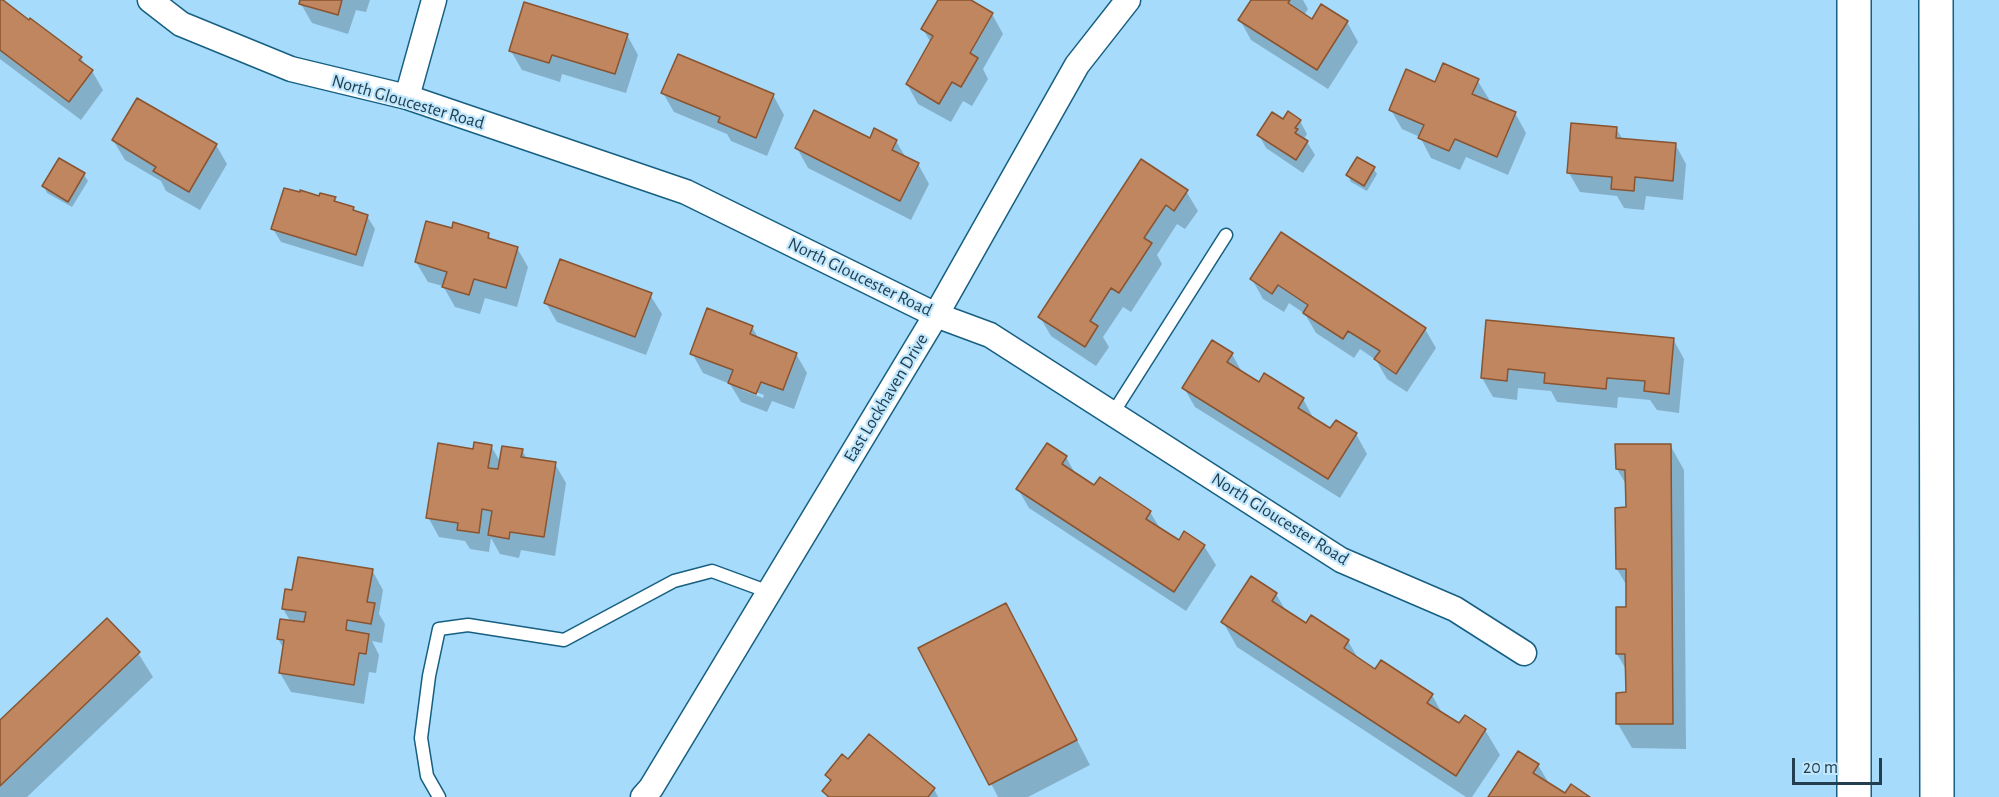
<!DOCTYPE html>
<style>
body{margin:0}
#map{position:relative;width:1999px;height:797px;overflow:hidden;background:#a6dbfb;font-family:"Alegreya Sans",sans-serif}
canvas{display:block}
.scale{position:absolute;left:1792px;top:758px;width:90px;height:27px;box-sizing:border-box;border:3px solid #233f4f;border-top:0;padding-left:8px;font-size:18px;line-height:21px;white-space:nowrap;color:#233f4f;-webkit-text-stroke:4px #bfe7fe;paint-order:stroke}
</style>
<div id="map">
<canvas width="1999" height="797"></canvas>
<div class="scale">20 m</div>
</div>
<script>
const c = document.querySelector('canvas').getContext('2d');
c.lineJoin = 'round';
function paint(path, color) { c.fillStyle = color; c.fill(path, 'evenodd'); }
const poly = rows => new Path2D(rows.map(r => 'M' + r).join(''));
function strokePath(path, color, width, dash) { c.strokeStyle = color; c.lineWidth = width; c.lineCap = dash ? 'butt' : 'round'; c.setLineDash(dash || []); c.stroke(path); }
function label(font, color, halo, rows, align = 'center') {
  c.font = font + ' "Alegreya Sans",sans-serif'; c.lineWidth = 4.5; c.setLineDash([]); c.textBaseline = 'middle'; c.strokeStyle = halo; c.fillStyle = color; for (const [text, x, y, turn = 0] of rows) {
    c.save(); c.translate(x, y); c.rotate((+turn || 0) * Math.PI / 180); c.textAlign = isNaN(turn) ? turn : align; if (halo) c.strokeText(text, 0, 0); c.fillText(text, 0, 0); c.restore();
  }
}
const shadow = poly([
 [302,0,370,0,366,12,356,10,348,34,312,23,301,4],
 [939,0,968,0,992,14,1003,34,983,69,988,79,972,106,963,101,951,122,918,104,907,84,931,43,923,29],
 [1253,0,1303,0,1308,9,1304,15,1313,21,1347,22,1358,42,1328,89,1251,40,1240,20],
 [0,1,81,58,86,66,92,71,103,90,81,120,0,59],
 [627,35,638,55,626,93,562,74,560,82,522,70,511,51],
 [1477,80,1489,99,1487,102,1515,113,1526,133,1508,175,1466,157,1460,170,1431,158,1420,137,1402,129,1391,110,1435,84],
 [663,93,773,95,784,115,767,156,731,141,727,134,674,112],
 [1284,121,1300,121,1307,134,1303,140,1307,142,1315,155,1303,173,1266,148,1259,135],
 [1616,128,1623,140,1675,144,1686,164,1683,200,1646,196,1644,210,1624,208,1617,196,1580,192,1569,173],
 [113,140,216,145,227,164,200,210,166,191,161,181,125,160],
 [870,140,896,141,906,158,918,164,929,184,911,220,808,168,797,148],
 [1141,161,1186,191,1198,211,1185,229,1177,224,1157,255,1162,264,1131,312,1123,307,1103,337,1109,347,1096,366,1051,336,1040,317],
 [1373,168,1377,174,1367,191,1351,182,1348,175],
 [84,175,88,181,72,207,47,193,44,186],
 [320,198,334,198,338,204,367,216,375,229,363,267,281,242,273,229],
 [453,229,488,234,492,241,517,248,528,267,517,307,485,298,480,314,455,307,443,286,428,282,416,262],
 [1281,234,1425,329,1436,348,1407,392,1387,379,1376,360,1360,349,1354,358,1316,333,1305,314,1289,303,1284,312,1263,299,1252,279],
 [650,295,662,314,646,355,557,322,546,303],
 [1488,322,1673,339,1684,359,1679,413,1657,410,1650,400,1618,397,1617,408,1557,402,1551,391,1518,388,1517,400,1493,397,1482,378],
 [752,327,759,339,796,354,807,373,794,409,772,401,767,412,741,402,730,384,703,373,692,353],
 [742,387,764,395,763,398,742,390],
 [1232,354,1243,374,1259,384,1264,375,1303,399,1314,419,1331,430,1356,434,1367,454,1340,498,1195,407,1184,388],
 [1670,445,1684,470,1686,749,1632,748,1618,724,1627,694,1627,671,1617,654,1627,608,1627,586,1617,569,1627,509,1627,486,1617,469],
 [491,446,501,463,522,450,527,459,555,464,566,483,555,556,521,550,519,558,500,554,491,538,489,552,470,549,465,541,439,537,428,517,474,450],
 [1066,457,1076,475,1095,487,1150,512,1161,530,1179,542,1204,546,1216,565,1186,611,1029,508,1018,489],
 [372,570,383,590,379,614,385,624,382,643,372,641,379,655,376,673,369,672,364,704,291,692,280,673,284,649,278,639,291,622,283,609,294,592],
 [1276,594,1286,611,1306,625,1348,641,1359,660,1376,671,1432,695,1443,715,1459,725,1465,717,1485,730,1500,755,1472,797,1466,797,1237,647,1223,622],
 [1019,629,1090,765,1028,797,998,797,920,648],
 [138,653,153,677,27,797,0,797,0,723],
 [869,736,934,789,938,797,827,797,824,791,831,782,827,776,848,761],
 [1538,765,1550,785,1565,795,1587,797,1490,797]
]);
const building = poly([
 [0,0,3,0,29,20,30,18,82,57,79,60,93,70,69,102,0,50,0,0],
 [300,0,342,0,338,15,299,4,300,0],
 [938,0,971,0,993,13,970,53,978,58,961,87,952,82,939,104,906,84,933,36,921,29,938,0],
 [1251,0,1290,0,1288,3,1312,19,1321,4,1348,21,1317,70,1238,20,1251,0],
 [524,2,628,34,615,74,552,55,549,63,509,51,524,2],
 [678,54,774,94,756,138,718,122,720,117,661,93,678,54],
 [1443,63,1479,79,1472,94,1516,112,1497,157,1455,139,1449,151,1418,138,1424,125,1389,110,1406,69,1435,82,1443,63],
 [137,98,217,144,189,192,153,171,156,167,112,140,137,98],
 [814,110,870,138,874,128,897,140,892,150,919,163,900,201,795,148,814,110],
 [1288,111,1301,120,1295,128,1298,129,1295,133,1308,141,1296,160,1257,135,1272,112,1283,119,1288,111],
 [1571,123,1617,127,1616,138,1676,143,1673,181,1635,177,1634,191,1611,189,1612,177,1567,173,1571,123],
 [1357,157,1375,167,1364,186,1346,175,1357,157],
 [59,158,85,173,68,202,42,186,59,158],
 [1141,159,1188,190,1174,211,1166,205,1144,238,1152,243,1119,293,1111,288,1090,321,1098,326,1085,347,1038,317,1141,159],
 [284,188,300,192,300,190,319,196,320,193,336,197,334,201,354,207,353,210,368,215,356,255,271,229,284,188],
 [426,221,452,228,453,222,489,233,488,238,518,247,506,288,474,279,469,295,442,287,447,272,415,262,426,221],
 [1281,232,1426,328,1396,374,1374,359,1380,351,1348,331,1343,339,1303,313,1308,305,1278,285,1272,294,1250,279,1281,232],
 [560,259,652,293,635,337,544,303,560,259],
 [707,308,753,326,750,334,797,353,783,390,761,382,756,394,728,383,733,370,690,354,707,308],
 [1486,320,1674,338,1669,394,1644,391,1645,381,1607,378,1606,389,1544,383,1545,373,1508,369,1507,381,1481,378,1486,320],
 [1212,340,1233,353,1227,362,1259,382,1264,373,1304,398,1298,408,1330,428,1336,420,1357,433,1328,479,1182,388,1212,340],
 [474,442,492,445,488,468,498,469,502,446,523,449,521,457,556,462,544,537,510,532,509,539,488,535,492,511,482,509,479,533,457,530,458,523,426,518,438,443,473,449,474,442],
 [1047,443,1067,456,1062,464,1094,485,1100,477,1151,511,1146,519,1179,540,1184,531,1205,545,1174,592,1016,489,1047,443],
 [1615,444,1671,444,1673,724,1616,724,1616,693,1626,692,1625,654,1616,654,1616,607,1626,607,1626,569,1616,569,1615,508,1626,507,1625,470,1616,469,1615,444],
 [298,557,373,569,367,602,375,603,371,624,347,620,346,630,369,634,366,654,359,653,354,685,279,673,284,640,277,639,280,619,304,622,306,612,282,609,285,589,292,590,298,557],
 [1251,576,1277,593,1272,601,1306,623,1311,615,1349,640,1344,648,1375,669,1381,660,1433,694,1427,703,1459,723,1465,715,1486,729,1456,776,1221,622,1251,576],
 [1006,603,1077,740,989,785,918,648,1006,603],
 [107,618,140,652,0,786,0,720,107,618],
 [869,734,935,788,928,797,829,797,822,791,831,780,825,775,842,754,848,759,869,734],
 [1518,751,1539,764,1533,773,1565,793,1571,784,1590,797,1488,797,1518,751]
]);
const lane = poly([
 [1113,413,1226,235],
 [439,797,427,776,421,738,429,676,439,629,468,625,564,640,674,581,712,571,769,592]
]);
const street = poly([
 [150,0,181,24,291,69,407,97,686,192,936,315,990,335,1341,560,1455,609,1524,653],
 [407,97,434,0],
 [643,797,651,788,936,315,1077,65,1128,0]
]);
const highway = poly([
 [1936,0,1937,797],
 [1854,797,1854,0]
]);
const streetNames = [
 ["North Gloucester Road",408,102,16],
 ["North Gloucester Road",860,277,26],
 ["East Lockhaven Drive",886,398,-59],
 ["North Gloucester Road",1280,519,32]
];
paint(shadow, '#0003');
paint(building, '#bf8660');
strokePath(building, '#89542f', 1.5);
strokePath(lane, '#175f81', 15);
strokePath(street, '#175f81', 27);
strokePath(highway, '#175f81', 36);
strokePath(lane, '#fff', 12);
strokePath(street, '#fff', 24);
strokePath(highway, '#fff', 33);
label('18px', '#233f4f', '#bfe7fe', streetNames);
</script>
